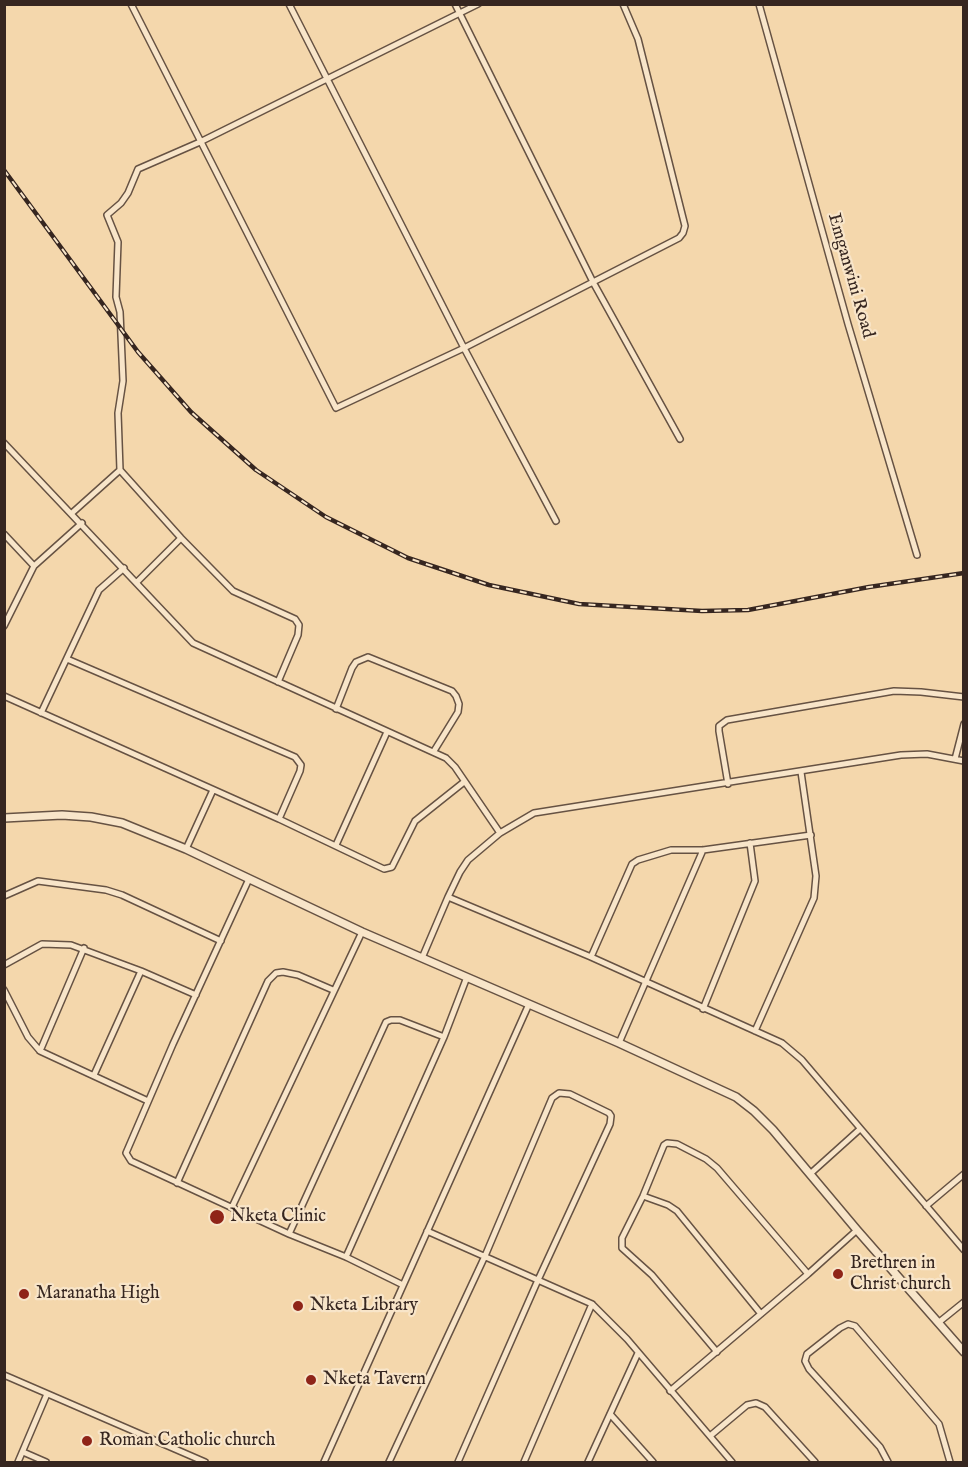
<!DOCTYPE html>
<style>
body{margin:0}
#map{position:relative;width:968px;height:1467px;overflow:hidden;background:#f4d7ac;font-family:"IM FELL English",serif}
canvas{display:block}
.frame{position:absolute;inset:0;border:6px solid #362620;pointer-events:none}
</style>
<div id="map">
<canvas width="968" height="1467"></canvas>
<div class="frame"></div>
</div>
<script>
const c = document.querySelector('canvas').getContext('2d');
c.lineJoin = 'round';
const poly = rows => new Path2D(rows.map(r => 'M' + r).join(''));
function strokePath(path, color, width, dash) { c.strokeStyle = color; c.lineWidth = width; c.lineCap = dash ? 'butt' : 'round'; c.setLineDash(dash || []); c.stroke(path); }
function label(font, color, halo, rows, align = 'center') {
  c.font = font + ' "IM FELL English",serif'; c.lineWidth = 4.5; c.setLineDash([]); c.textBaseline = 'middle'; c.strokeStyle = halo; c.fillStyle = color; for (const [text, x, y, turn = 0] of rows) {
    c.save(); c.translate(x, y); c.rotate((+turn || 0) * Math.PI / 180); c.textAlign = isNaN(turn) ? turn : align; if (halo) c.strokeText(text, 0, 0); c.fillText(text, 0, 0); c.restore();
  }
}
const minor = poly([
 [131,4,336,408,464,348,679,238,683,233,685,226,638,39,623,4],
 [289,4,464,348,556,521],
 [455,4,593,282,680,439],
 [759,4,848,324,917,555],
 [4,443,193,643,446,758,455,767,500,833],
 [120,470,118,413,123,381,120,312,116,297,118,242,107,215,121,203,128,193,138,169,200,142,478,4],
 [72,513,120,470,181,538,233,591,295,619,299,625,298,635,278,682],
 [4,534,34,566],
 [137,582,181,538],
 [4,626,34,566,82,523],
 [67,659,295,757,301,765,300,771,279,819],
 [4,696,279,819,384,869,392,867,415,821,464,782],
 [336,709,352,668,356,662,368,657,452,691,456,696,459,704,458,712,434,751],
 [41,713,99,590,124,568],
 [955,759,964,724],
 [728,784,719,731,719,726,727,720,894,691,921,692,964,697],
 [336,845,387,732],
 [186,849,213,790],
 [249,879,173,1044,126,1153,131,1161,289,1234,346,1257,403,1285],
 [4,896,38,881,106,890,122,895,221,941],
 [448,897,591,957,782,1043,802,1060,964,1250],
 [591,957,632,864,638,860,671,850,703,850,811,835],
 [422,958,448,897,460,872,468,860,500,833,534,813,901,755,927,754,964,761],
 [4,965,42,944,71,945,141,971,196,995],
 [4,990,28,1037,40,1051,148,1101],
 [703,1009,755,881,750,843],
 [755,1031,814,898,816,876,801,772],
 [619,1043,703,850],
 [40,1051,84,948],
 [94,1075,141,971],
 [810,1174,860,1129],
 [177,1183,268,981,276,973,283,972,298,975,333,990],
 [643,1196,668,1205,677,1211,761,1314],
 [926,1206,964,1174],
 [232,1207,362,932],
 [427,1231,592,1304,627,1339,732,1462],
 [289,1234,386,1022,391,1020,400,1020,444,1037],
 [346,1257,444,1037,467,977],
 [938,1323,964,1302],
 [717,1352,652,1275,622,1248,622,1238,643,1196,664,1145,667,1143,677,1144,706,1159,717,1168,808,1274],
 [4,1375,205,1462],
 [670,1391,808,1274,857,1230],
 [610,1414,653,1462],
 [710,1436,747,1405,756,1403,765,1407,815,1462],
 [23,1452,46,1462],
 [18,1462,47,1394],
 [324,1462,529,1004],
 [389,1462,485,1256,552,1098,559,1093,570,1094,609,1113,611,1116,610,1124,538,1280,458,1462],
 [524,1462,592,1304],
 [588,1462,638,1353],
 [888,1462,880,1447,809,1369,805,1361,807,1354,840,1328,848,1324,855,1326,939,1424,950,1462]
]);
const tertiary = poly([
 [4,818,62,815,91,817,122,823,186,849,362,932,619,1043,736,1097,754,1111,773,1130,857,1230,964,1352]
]);
const rail = poly([
 [4,170,138,352,191,412,256,470,326,517,408,558,489,585,579,604,702,611,748,610,869,587,964,573]
]);
const markers = [
 [217,1217,8,"#8f2418"],
 [838,1274,6,"#8f2418"],
 [24,1294,6,"#8f2418"],
 [298,1306,6,"#8f2418"],
 [311,1380,6,"#8f2418"],
 [87,1441,6,"#8f2418"]
];
const streetNames = [
 ["Emganwini Road",850,276,74]
];
const poiNames = [
 ["Nketa Clinic",230,1217],
 ["Brethren in",850,1264],
 ["Christ church",850,1285],
 ["Maranatha High",36,1294],
 ["Nketa Library",310,1306],
 ["Nketa Tavern",323,1380],
 ["Roman Catholic church",99,1441]
];
strokePath(minor, '#665243', 8);
strokePath(tertiary, '#665243', 10);
strokePath(minor, '#f8e5c9', 5);
strokePath(tertiary, '#f8e5c9', 7);
strokePath(rail, '#362620', 4.5);
strokePath(rail, '#f8e5c9', 2, [7]);
for (const [x, y, r, color] of markers) { const dot = new Path2D(); dot.arc(x, y, r, 0, 2 * Math.PI); c.fillStyle = color; c.fill(dot); strokePath(dot, '#f8e5c9', 2); }
label('18px', '#362620', '#f8e5c9', streetNames);
label('18px', '#362620', '#f8e5c9', poiNames, 'left');
</script>
